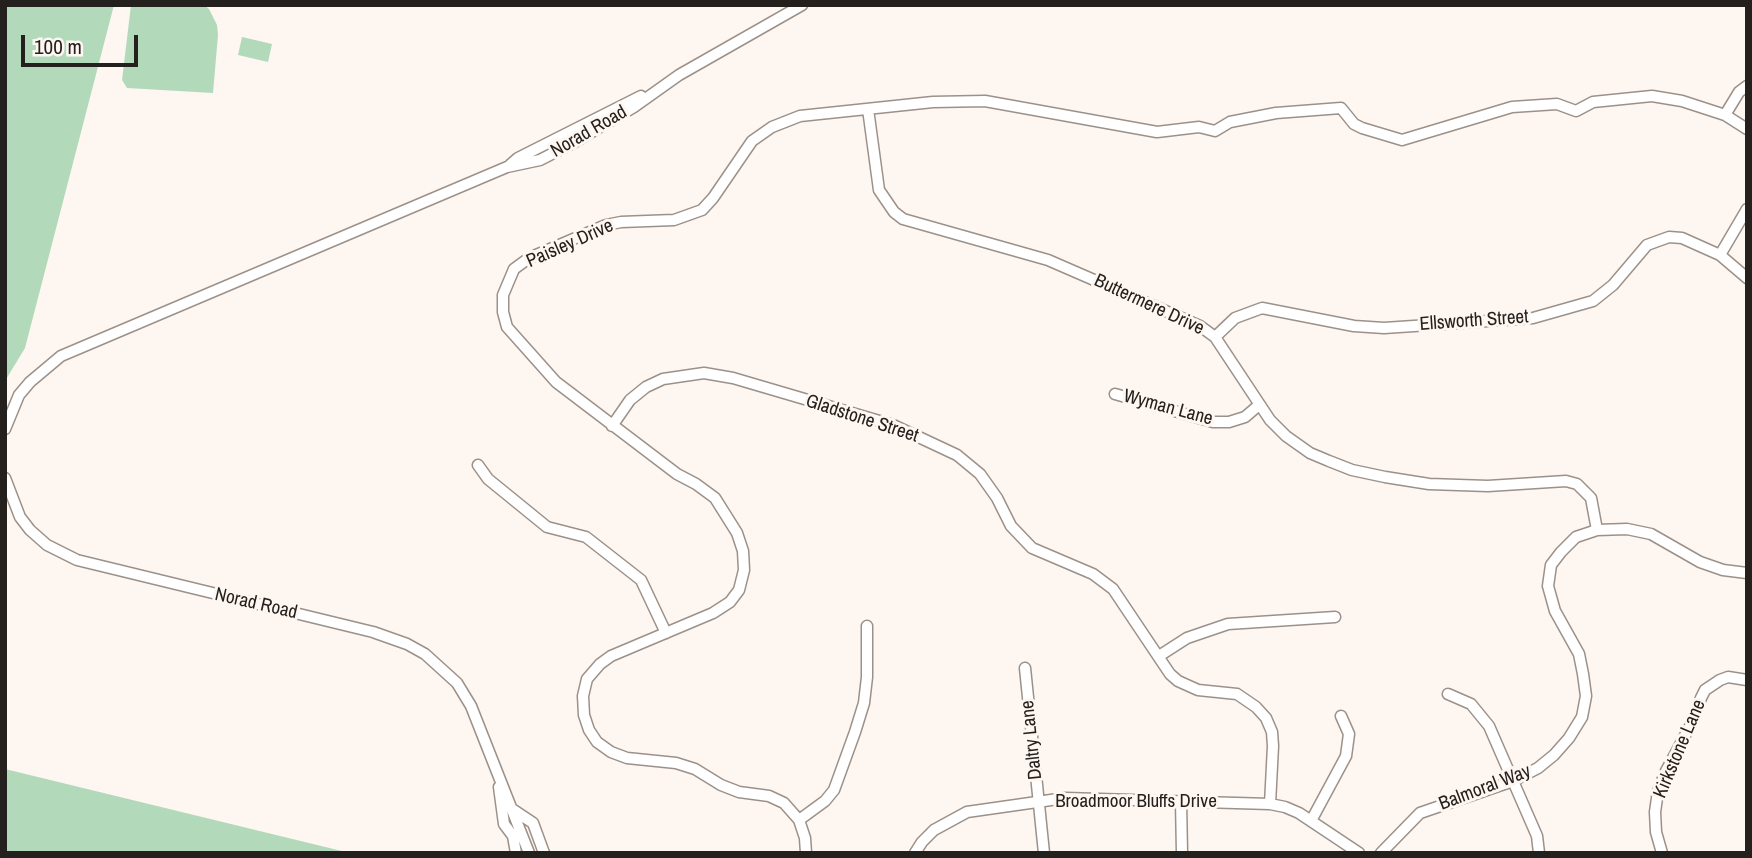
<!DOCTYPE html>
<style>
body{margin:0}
#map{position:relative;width:1752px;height:858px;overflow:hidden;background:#fef6f1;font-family:"Archivo Narrow",sans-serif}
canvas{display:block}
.frame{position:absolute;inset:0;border:7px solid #24201d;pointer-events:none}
.scale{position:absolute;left:21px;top:35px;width:117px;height:32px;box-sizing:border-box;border:4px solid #24201d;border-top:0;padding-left:9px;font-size:21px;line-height:24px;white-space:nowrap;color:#24201d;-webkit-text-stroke:5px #fef6f1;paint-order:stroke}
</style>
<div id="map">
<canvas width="1752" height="858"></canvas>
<div class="frame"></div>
<div class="scale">100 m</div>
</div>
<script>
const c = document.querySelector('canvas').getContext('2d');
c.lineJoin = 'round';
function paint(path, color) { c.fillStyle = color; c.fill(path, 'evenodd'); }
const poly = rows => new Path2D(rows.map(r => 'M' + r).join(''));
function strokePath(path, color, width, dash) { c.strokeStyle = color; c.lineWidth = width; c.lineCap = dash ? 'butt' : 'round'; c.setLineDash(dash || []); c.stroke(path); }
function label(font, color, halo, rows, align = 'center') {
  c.font = font + ' "Archivo Narrow",sans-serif'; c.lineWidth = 6; c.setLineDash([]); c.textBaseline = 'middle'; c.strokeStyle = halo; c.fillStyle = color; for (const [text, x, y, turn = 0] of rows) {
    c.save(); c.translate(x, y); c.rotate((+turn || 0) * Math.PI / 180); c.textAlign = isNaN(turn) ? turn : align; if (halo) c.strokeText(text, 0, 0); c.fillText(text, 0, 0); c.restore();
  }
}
const green = poly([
 [5,5,114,5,25,348,5,381],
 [131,5,204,5,209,9,217,25,218,35,213,93,127,88,122,80],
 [242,37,272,44,268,62,238,55],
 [5,769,350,853,5,853]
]);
const minor = poly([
 [868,109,879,190,894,212,903,219,1048,260,1200,326,1215,337,1270,420,1286,436,1310,453,1329,461,1352,470,1385,477,1429,484,1488,486,1566,481,1577,484,1591,498,1597,530],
 [1725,115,1739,92,1747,86],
 [510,165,518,158,641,96],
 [1720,255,1747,209],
 [1215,337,1235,318,1262,308,1354,326,1384,328,1533,318,1593,301,1613,285,1647,245,1669,237,1682,238,1720,255,1747,278],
 [1115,394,1213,422,1229,422,1245,417,1259,405],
 [612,426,630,400,646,387,663,379,704,373,733,378,893,425,957,455,980,474,997,498,1011,526,1032,548,1093,574,1113,589,1170,674,1178,681,1198,690,1237,694,1256,707,1266,718,1272,732,1273,746,1270,804],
 [5,429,19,395,30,382,61,356,507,167,540,160,575,142,634,107,679,75,802,5],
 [478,465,488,479,547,527,586,537,641,580,666,633],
 [5,478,20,517,30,530,47,545,77,560,373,632,407,644,425,654,457,683,471,706,529,853],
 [1159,656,1187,638,1228,624,1335,617],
 [1025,668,1044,853],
 [1448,694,1471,704,1489,726,1537,836,1539,853],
 [499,787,504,824,513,836,516,853],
 [1181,801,1182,853],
 [512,809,533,823,544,853],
 [799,820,825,801,834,790,855,732,864,703,867,677,867,626],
 [1311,821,1346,756,1349,734,1341,716],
 [806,853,805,838,799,820,784,803,769,796,739,792,721,785,695,769,676,763,627,758,611,752,597,742,589,730,584,715,583,696,587,679,600,664,611,656,713,613,730,602,739,590,744,570,743,551,737,533,715,498,696,484,677,474,556,382,507,327,503,312,503,295,514,269,529,258,606,225,621,222,674,220,702,210,713,198,752,141,772,127,800,116,933,102,985,101,1157,132,1199,127,1215,131,1230,122,1276,113,1341,108,1354,124,1362,128,1402,140,1512,107,1557,104,1576,111,1593,102,1652,96,1682,101,1725,115,1747,129],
 [915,853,922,842,934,830,967,812,1065,798,1270,804,1285,807,1299,813,1359,853],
 [1381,853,1420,813,1513,781,1538,768,1554,755,1569,738,1582,717,1586,696,1583,674,1579,654,1555,611,1548,586,1551,565,1561,552,1576,537,1597,530,1627,529,1651,534,1700,562,1723,570,1747,573],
 [1662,853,1656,832,1655,812,1658,791,1666,771,1695,717,1701,698,1705,690,1720,680,1728,677,1747,680]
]);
const streetNames = [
 ["Norad Road",589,132,-30],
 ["Paisley Drive",570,244,-24],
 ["Buttermere Drive",1149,305,25],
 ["Ellsworth Street",1474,321,-4],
 ["Wyman Lane",1168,408,15],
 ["Gladstone Street",862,419,18],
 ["Norad Road",256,604,13],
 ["Daltry Lane",1032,740,-96],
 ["Kirkstone Lane",1680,749,-67],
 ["Balmoral Way",1485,788,-21],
 ["Broadmoor Bluffs Drive",1136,802]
];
paint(green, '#b2daba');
strokePath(minor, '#9c9189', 13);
strokePath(minor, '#fff', 10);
label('19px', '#24201d', '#fef6f1', streetNames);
</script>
